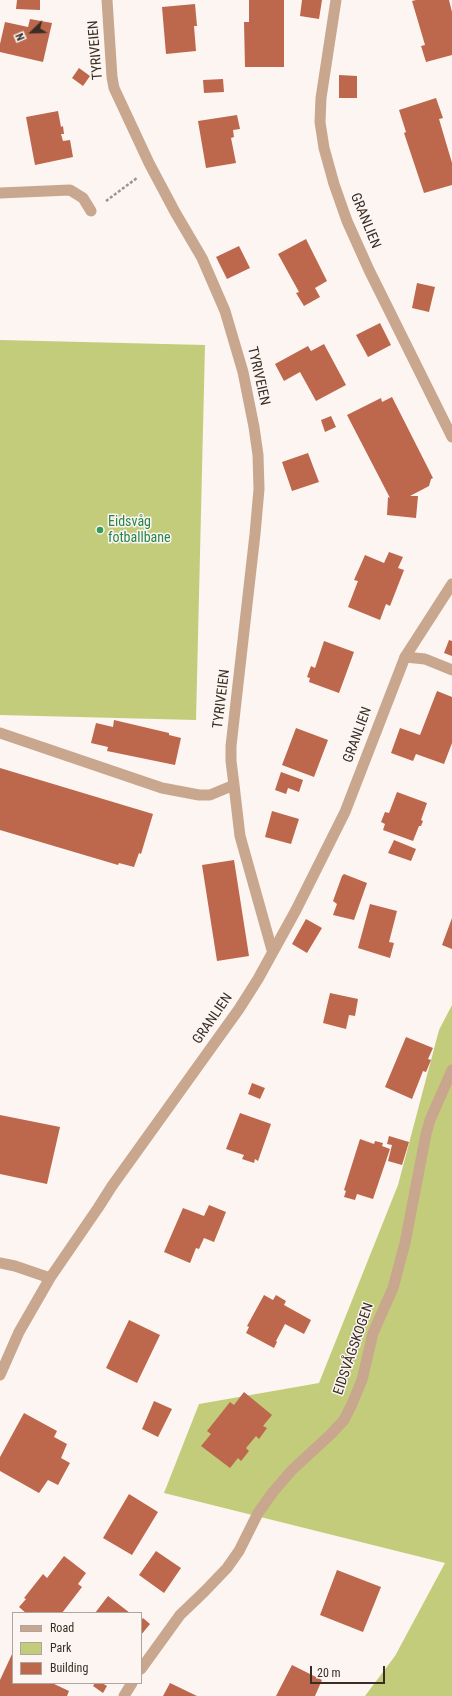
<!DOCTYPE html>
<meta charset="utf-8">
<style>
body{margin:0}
#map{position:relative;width:452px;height:1696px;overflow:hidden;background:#fcf5f1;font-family:"Roboto Condensed",sans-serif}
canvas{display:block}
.legend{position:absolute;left:12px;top:1612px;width:130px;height:72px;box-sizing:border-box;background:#fcf5f1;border:1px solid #aea59f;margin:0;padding:5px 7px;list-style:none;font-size:12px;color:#392d25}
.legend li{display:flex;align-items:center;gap:8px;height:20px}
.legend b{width:20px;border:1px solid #aea59f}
.north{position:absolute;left:12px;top:12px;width:40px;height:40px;-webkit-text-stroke:3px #fcf5f1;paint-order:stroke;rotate:247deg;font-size:11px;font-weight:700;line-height:16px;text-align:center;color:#392d25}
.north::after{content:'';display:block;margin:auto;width:14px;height:18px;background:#392d25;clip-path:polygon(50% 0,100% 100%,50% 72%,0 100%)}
.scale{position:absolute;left:310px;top:1666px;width:75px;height:18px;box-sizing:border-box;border:2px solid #392d25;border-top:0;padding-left:5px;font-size:12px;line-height:14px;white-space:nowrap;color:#392d25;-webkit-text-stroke:3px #fcf5f1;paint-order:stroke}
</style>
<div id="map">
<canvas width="452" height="1696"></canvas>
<ul class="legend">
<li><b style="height:5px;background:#c9a78e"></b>Road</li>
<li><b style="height:11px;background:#c3cc7a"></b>Park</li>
<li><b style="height:11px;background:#bd674c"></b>Building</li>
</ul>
<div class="north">N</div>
<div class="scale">20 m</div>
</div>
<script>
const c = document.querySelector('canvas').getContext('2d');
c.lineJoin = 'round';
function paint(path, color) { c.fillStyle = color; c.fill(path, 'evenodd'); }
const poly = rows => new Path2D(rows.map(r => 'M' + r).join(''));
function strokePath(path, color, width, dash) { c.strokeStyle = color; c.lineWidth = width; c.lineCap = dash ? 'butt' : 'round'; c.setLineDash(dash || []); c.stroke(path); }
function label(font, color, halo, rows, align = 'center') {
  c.font = font + ' "Roboto Condensed",sans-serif'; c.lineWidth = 3; c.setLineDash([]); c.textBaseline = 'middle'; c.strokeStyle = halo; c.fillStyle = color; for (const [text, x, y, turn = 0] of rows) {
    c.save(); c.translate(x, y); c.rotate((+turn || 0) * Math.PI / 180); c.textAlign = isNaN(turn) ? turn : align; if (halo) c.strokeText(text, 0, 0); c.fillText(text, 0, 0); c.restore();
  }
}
const green = poly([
 [0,340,205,345,196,720,0,715],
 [452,1005,452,1696,365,1696,395,1656,445,1563,164,1493,199,1404,319,1383,398,1185,439,1030]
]);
const building = poly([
 [17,0,40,0,40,10,16,9],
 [249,0,284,0,284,67,245,67,244,22,249,22],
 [302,0,322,0,319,19,300,16],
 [416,0,449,0,452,12,452,55,426,62,421,46,425,45,412,1],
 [195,4,197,26,194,26,196,51,166,54,162,7],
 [30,19,52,23,43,62,0,52,0,44,5,22,28,27],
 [79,68,90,76,83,86,72,78],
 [339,75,357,76,357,98,339,98],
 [223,79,224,92,204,93,203,80],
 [436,98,443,118,439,119,452,163,452,185,424,193,404,133,406,132,399,110],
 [58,111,61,127,63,126,64,134,61,134,63,141,70,140,73,157,35,165,26,117],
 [237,115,240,129,233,130,234,137,231,138,236,163,206,168,198,121],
 [306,239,327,281,315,288,320,297,304,306,296,293,299,292,278,254],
 [239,246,250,268,227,279,216,257],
 [417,283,435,287,429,312,412,308],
 [380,323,391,345,368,357,356,335],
 [324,344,346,385,316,401,300,372,284,381,275,364,308,346,311,351],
 [392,397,433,478,431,479,429,486,410,496,418,496,416,518,387,515,388,497,390,498,347,415,381,398,382,402],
 [331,416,336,427,325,432,321,420],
 [308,453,319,482,292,491,282,462],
 [389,552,403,557,398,568,404,570,390,606,386,604,380,620,348,607,358,581,354,580,365,555,384,563],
 [449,640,452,641,452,656,444,653],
 [324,641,354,652,339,693,309,682,310,678,307,677,311,666,315,668],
 [437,691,452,697,452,743,444,764,416,754,413,761,391,753,400,728,420,735],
 [114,720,169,733,169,735,181,738,175,765,107,751,108,747,91,743,96,723,113,727],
 [296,728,328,740,314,777,282,765],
 [0,768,153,814,141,854,139,853,134,867,119,863,118,865,0,830],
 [281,772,303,780,299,792,288,788,286,794,275,790],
 [397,792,427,803,421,820,423,821,421,826,419,826,413,841,383,830,385,824,381,822,385,812,389,813],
 [272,811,299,819,291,844,265,837],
 [394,840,416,849,411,861,388,853],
 [234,860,249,956,217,961,202,865],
 [344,874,367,883,354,920,333,915,337,904,333,901,342,876],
 [370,904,397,911,389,942,394,943,390,958,358,948],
 [452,918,452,949,442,945],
 [306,919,322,928,307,953,292,944],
 [330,993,358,999,355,1016,349,1015,346,1029,323,1023],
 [406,1037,433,1048,428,1059,431,1060,426,1072,423,1071,412,1099,385,1087],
 [252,1083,265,1088,260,1099,248,1094],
 [240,1113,271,1124,258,1161,255,1159,254,1163,242,1159,244,1155,226,1149],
 [0,1115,60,1127,47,1184,0,1174],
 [389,1136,409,1142,402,1165,388,1161,392,1145,387,1144],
 [360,1139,374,1144,375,1141,383,1143,382,1146,390,1149,373,1199,357,1194,355,1200,344,1197,346,1191,344,1190],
 [209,1205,226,1212,214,1242,204,1238,199,1249,196,1248,190,1263,164,1252,183,1208,204,1216],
 [264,1295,273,1300,276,1295,286,1301,284,1305,311,1320,304,1334,285,1324,276,1341,277,1342,274,1348,246,1333,249,1327,247,1326],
 [129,1320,160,1335,137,1383,106,1368],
 [244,1392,272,1415,263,1426,267,1428,259,1439,256,1436,246,1448,249,1451,241,1461,238,1458,230,1468,201,1446,211,1434,207,1431,230,1402,234,1405],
 [154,1401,172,1409,158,1437,142,1429],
 [24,1413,57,1431,54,1437,67,1444,61,1458,70,1463,58,1485,48,1480,39,1493,0,1471,0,1457],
 [129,1494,158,1512,132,1555,103,1538],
 [156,1551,181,1568,164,1593,139,1575],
 [64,1556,86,1573,78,1584,82,1587,62,1613,26,1613,19,1607,26,1599,24,1598,43,1574,47,1578],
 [337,1570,381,1587,363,1632,320,1615],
 [108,1596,130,1613,95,1613],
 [143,1618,150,1624,141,1635,141,1621],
 [13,1652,13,1683,52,1683,69,1691,67,1696,0,1696,0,1680],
 [292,1665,322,1680,315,1696,276,1696],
 [95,1683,102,1683,107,1686,103,1693,93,1686],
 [170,1683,197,1696,163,1696]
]);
const path = poly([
 [106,201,137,178]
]);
const service = poly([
 [0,193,70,190,83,198,91,211],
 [405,657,425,659,452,670],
 [204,1592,227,1568,239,1551,258,1513,273,1492,292,1470,331,1434,344,1420,352,1404,362,1380,373,1333,393,1288,405,1243,426,1134,430,1120,452,1070]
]);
const minor = poly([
 [336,0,321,98,320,122,324,148,334,184,347,221,369,270,452,437],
 [0,733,162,788,199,795,210,795,234,785,231,761,231,746,255,534,259,489,258,455,254,427,243,372,225,311,202,258,175,212,149,163,114,88,112,77,107,0],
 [234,785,240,836,272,950],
 [0,1263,15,1266,50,1278],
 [0,1375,19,1332,50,1278,98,1208,112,1186,239,1009,258,979,296,910,345,812,405,657,452,584],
 [141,1669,180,1615,204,1592],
 [124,1696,132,1683]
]);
const markers = [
 [100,530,4,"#2e9e5b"]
];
const streetNames = [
 ["TYRIVEIEN",96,50,-95],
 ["GRANLIEN",365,221,68],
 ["TYRIVEIEN",258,376,77],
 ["TYRIVEIEN",222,699,-83],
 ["GRANLIEN",358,735,-70],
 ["GRANLIEN",213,1019,-55],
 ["EIDSVÅGSKOGEN",354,1349,-71]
];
const leisureNames = [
 ["Eidsvåg",108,522],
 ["fotballbane",108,538]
];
paint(green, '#c3cc7a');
paint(building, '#bd674c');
strokePath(path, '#9d938d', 2.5, [3, 2]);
strokePath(service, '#c9a78e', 11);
strokePath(minor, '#c9a78e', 11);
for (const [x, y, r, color] of markers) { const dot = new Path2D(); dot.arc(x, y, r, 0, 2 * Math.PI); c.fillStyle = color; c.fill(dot); strokePath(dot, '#fcf5f1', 1.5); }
label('14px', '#392d25', '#fcf5f1', streetNames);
label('14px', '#27864d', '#fcf5f1', leisureNames, 'left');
</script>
